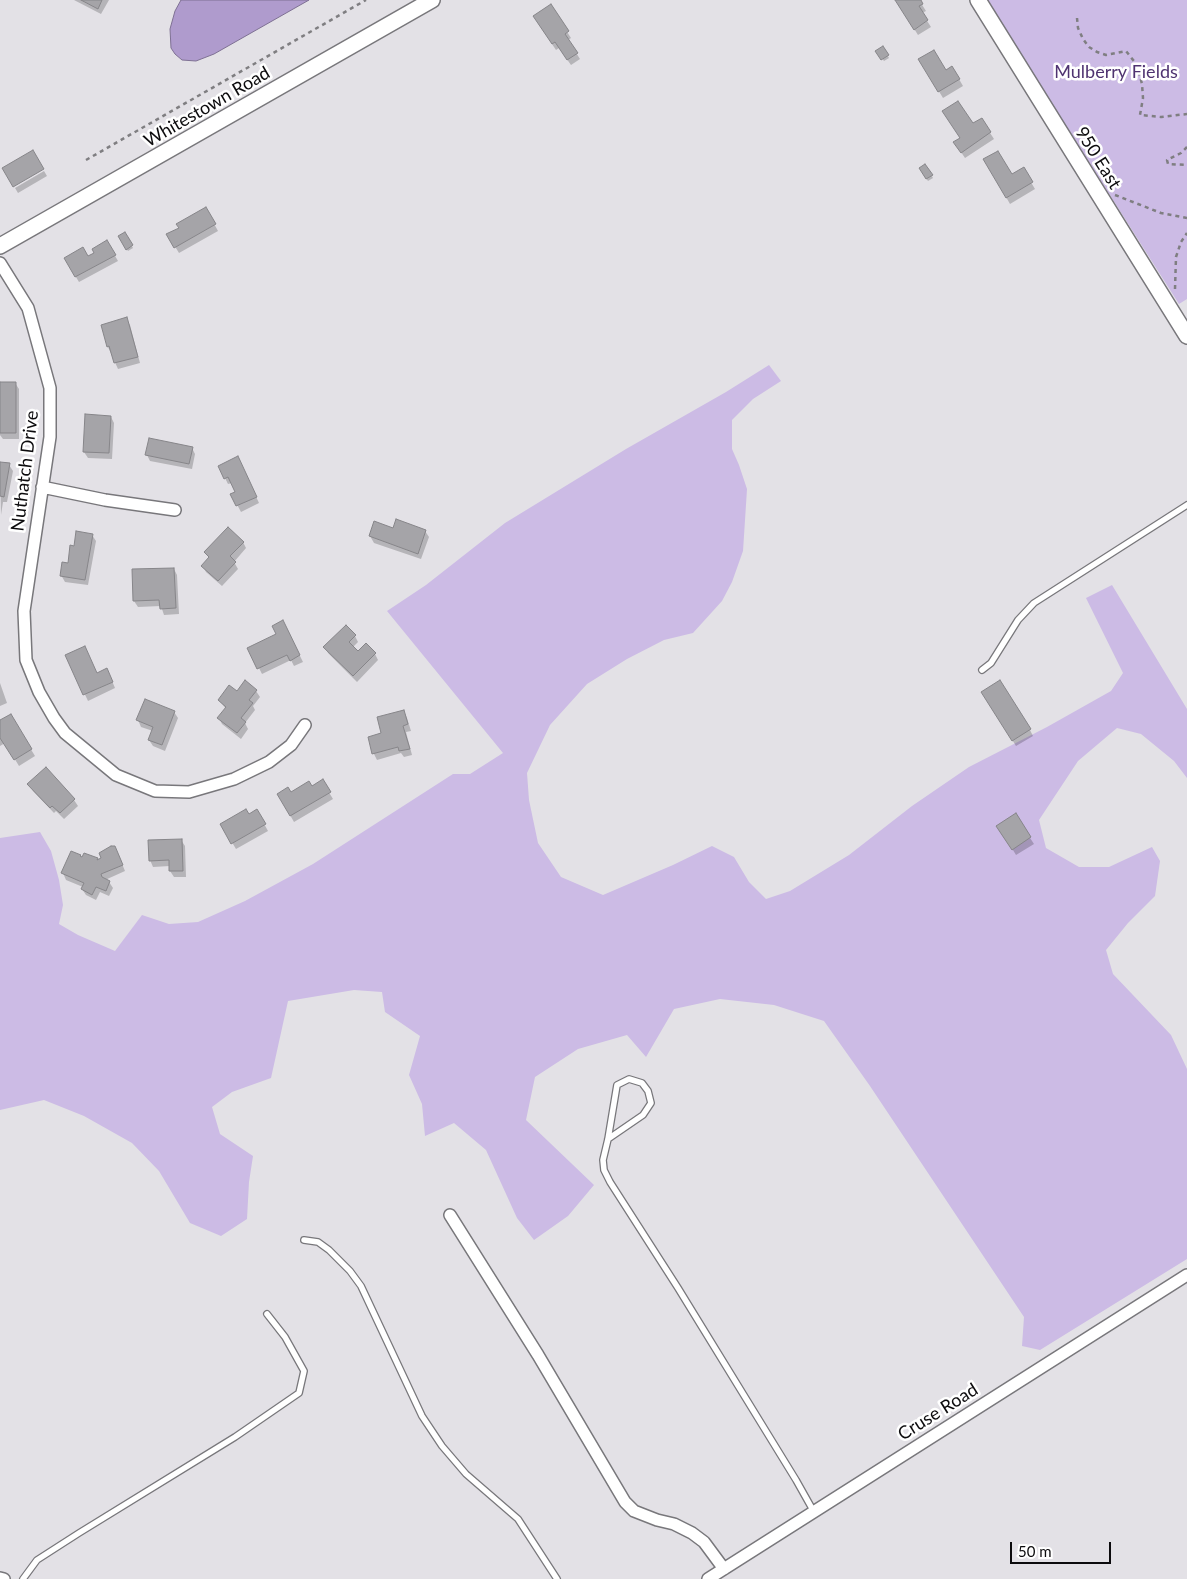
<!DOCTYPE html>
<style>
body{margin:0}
#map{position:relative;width:1187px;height:1579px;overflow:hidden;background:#e3e1e6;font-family:Lato,sans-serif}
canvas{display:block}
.scale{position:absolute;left:1010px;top:1542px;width:101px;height:22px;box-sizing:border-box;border:2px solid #0c0b0d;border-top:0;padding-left:6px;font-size:15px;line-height:18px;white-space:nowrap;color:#0c0b0d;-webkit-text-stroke:4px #fff;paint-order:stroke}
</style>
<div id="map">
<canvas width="1187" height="1579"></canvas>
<div class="scale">50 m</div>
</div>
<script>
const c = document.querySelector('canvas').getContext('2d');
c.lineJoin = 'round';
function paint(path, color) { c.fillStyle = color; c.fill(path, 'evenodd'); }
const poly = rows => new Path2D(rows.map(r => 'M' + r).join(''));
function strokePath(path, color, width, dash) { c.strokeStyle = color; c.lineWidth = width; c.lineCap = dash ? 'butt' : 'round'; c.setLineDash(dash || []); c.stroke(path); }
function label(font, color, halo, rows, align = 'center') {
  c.font = font + ' Lato,sans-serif'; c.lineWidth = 5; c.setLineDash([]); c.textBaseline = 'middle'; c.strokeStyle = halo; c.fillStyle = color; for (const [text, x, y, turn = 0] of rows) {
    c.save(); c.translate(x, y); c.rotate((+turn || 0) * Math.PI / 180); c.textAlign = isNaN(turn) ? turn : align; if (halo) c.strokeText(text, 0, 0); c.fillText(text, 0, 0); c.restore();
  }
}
const green = poly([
 [986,0,1187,0,1187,299,1179,304],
 [769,365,781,381,753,399,732,420,732,449,739,465,747,489,743,551,732,582,722,601,693,633,664,640,627,659,587,684,550,725,527,773,529,800,538,843,561,877,603,895,673,865,712,846,734,857,749,882,766,899,790,891,849,855,912,806,969,767,1047,727,1111,691,1123,673,1086,598,1112,585,1187,709,1187,778,1174,761,1141,734,1117,728,1078,761,1039,820,1046,848,1079,867,1109,867,1152,847,1160,861,1155,896,1128,923,1106,950,1113,974,1171,1035,1187,1069,1187,1259,1040,1350,1022,1346,1024,1317,870,1086,824,1021,774,1005,720,999,674,1009,646,1057,627,1035,578,1049,535,1077,526,1120,594,1185,568,1216,534,1240,517,1218,486,1150,454,1123,425,1136,422,1104,409,1075,420,1036,385,1012,382,992,354,990,288,1001,271,1078,232,1092,212,1107,220,1134,253,1156,249,1182,247,1219,221,1236,190,1223,159,1171,132,1143,84,1116,44,1100,0,1110,0,838,40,832,51,851,59,880,63,905,59,924,78,935,115,951,142,915,169,924,198,922,245,901,313,864,453,774,470,774,503,753,387,611,426,585,505,523,626,449,726,392]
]);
const water = poly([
 [181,0,309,0,214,54,196,61,182,60,175,54,171,48,170,29,175,11,181,0]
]);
const shadow = poly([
 [74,0,109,0,101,14],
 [896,0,919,0,926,11,922,13,931,27,918,35],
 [550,6,571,38,568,40,580,59,571,65,559,48,556,50,538,23],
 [883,48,889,58,884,61,877,52],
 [920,60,945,71,952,67,963,86,943,98],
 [981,119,994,139,965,158,959,149,961,138,973,125],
 [985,160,1011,176,1023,169,1035,189,1010,204],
 [925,165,933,178,928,181,920,169],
 [44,171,47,176,18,193,15,188],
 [206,209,218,231,179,253,168,235,180,228],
 [125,234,133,248,128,251,119,237],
 [107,242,118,261,79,282,65,259,87,258,96,253],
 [126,319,130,325,140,363,118,369,108,347],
 [0,383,15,383,19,389,19,439,3,439,0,435],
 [111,417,114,423,112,459,88,458,84,452],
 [192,448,195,454,192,469,150,461,147,455],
 [0,463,9,465,13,471,7,502,3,502,1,515],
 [241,464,259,503,241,512,232,495,236,493,232,483,228,484,225,478],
 [394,529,425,531,429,537,421,559,374,543,370,536],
 [92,535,96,541,88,585,65,582,61,575,69,564,75,547],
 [243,542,246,548,234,562,238,569,222,586,206,572,203,566,209,558,206,552],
 [174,569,177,575,179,614,164,615,161,606,138,607,134,601],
 [286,628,303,662,294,666,291,660,262,674,259,668,277,635],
 [355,636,358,642,353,647,358,653,375,654,378,660,357,682,328,653,325,647],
 [67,656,97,674,110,676,115,688,88,701],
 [0,683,7,703,0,706],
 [256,691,260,697,253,706,255,710,245,723,248,729,241,739,222,724,219,718,226,709,219,700,237,693],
 [986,698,1030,730,1033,736,1016,746],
 [404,711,407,718,411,731,406,732,412,755,404,757,401,753,377,760,374,754,369,738,383,734],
 [174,712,178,718,165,751,153,746,149,740,153,731,141,727,138,720],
 [10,715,35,756,19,766,5,743,0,746,0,722],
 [322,781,333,799,294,822,278,794,291,794,311,787],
 [29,784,74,800,78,806,64,819,56,811,54,813,33,791],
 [257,811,268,831,236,849,221,824,248,816],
 [1015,815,1034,844,1016,855,1002,832],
 [181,840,185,846,186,877,174,877,170,871,170,866,153,867,150,860],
 [118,854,125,871,105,880,109,882,113,888,109,896,100,892,96,900,86,895,82,889,83,887,66,880,63,873,80,856,82,859,97,859,98,861]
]);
const building = poly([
 [81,0,102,0,98,9,81,0],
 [895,0,921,0,923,4,919,6,928,20,914,30,895,0],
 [551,4,569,31,565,34,578,53,567,60,555,42,552,44,533,16,551,4],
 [883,46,889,55,881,60,875,51,883,46],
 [934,50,946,70,952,66,960,79,938,92,918,59,934,50],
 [958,101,973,123,982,118,991,132,961,153,953,142,960,138,942,111,958,101],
 [33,150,44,169,13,187,2,168,33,150],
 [998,151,1012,174,1024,167,1033,182,1006,198,983,159,998,151],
 [925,164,933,175,926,179,919,168,925,164],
 [206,207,216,224,174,248,166,234,179,228,176,224,206,207],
 [125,232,133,245,126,250,118,236,125,232],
 [107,240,116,255,75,277,64,258,83,247,88,256,94,253,92,249,107,240],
 [127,317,138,357,114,363,109,346,107,347,101,325,127,317],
 [0,382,16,382,16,433,0,433,0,382],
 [85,414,111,416,109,453,83,452,85,414],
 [149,438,193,447,189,464,145,455,149,438],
 [238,456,257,497,236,506,230,494,235,492,228,477,224,479,218,466,238,456],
 [0,462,10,463,4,497,0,496,0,462],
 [396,519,426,530,418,554,369,536,374,521,393,528,396,519],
 [228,527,244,542,230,556,236,562,218,581,201,566,209,557,204,552,228,527],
 [76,531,93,534,85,580,60,576,62,562,68,563,70,545,74,546,76,531],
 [174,568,176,608,160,609,159,600,133,601,132,569,174,568],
 [283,620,300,655,290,661,287,655,257,669,247,648,276,634,272,626,283,620],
 [346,625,356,635,349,642,358,651,366,643,376,653,353,676,323,647,346,625],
 [85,646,97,673,107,668,113,682,83,695,65,655,85,646],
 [245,680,257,690,249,700,253,703,241,718,246,722,237,733,217,718,226,707,218,700,229,685,237,691,245,680],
 [1000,680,1031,729,1012,741,981,692,1000,680],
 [145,699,175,711,162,745,148,740,153,727,136,720,145,699],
 [404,710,408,724,403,726,410,749,399,751,398,747,372,754,368,737,381,733,377,717,404,710],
 [11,714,32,749,14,760,0,738,0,720,11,714],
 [46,767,75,799,60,813,52,806,50,808,27,784,46,767],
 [323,779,331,792,290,816,277,794,288,787,291,792,309,781,312,786,323,779],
 [246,809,249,814,257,809,266,824,231,844,220,824,246,809],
 [1016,813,1031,837,1012,850,996,826,1016,813],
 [182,839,183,871,169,871,169,860,149,861,148,840,182,839],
 [111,846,115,846,123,865,101,874,102,877,110,881,106,891,96,887,92,895,81,889,84,883,61,873,71,851,81,855,80,856,82,857,84,853,98,858,97,860,101,858,99,853,111,846]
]);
const path = poly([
 [1077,18,1078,28,1083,39,1089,47,1097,52,1106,55,1126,51,1137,65,1142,84,1143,98,1140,115,1161,117,1187,114],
 [1187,147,1181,153,1167,160,1168,164,1187,165],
 [86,160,366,0],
 [1115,195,1161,213,1187,218],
 [1175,289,1176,257,1181,242,1187,233]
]);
const lane = poly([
 [982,670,991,663,1018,620,1034,603,1187,505],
 [608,1139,643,1115,651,1103,648,1091,642,1083,629,1079,617,1085,608,1139,603,1160,604,1170,610,1182,678,1288,796,1480,814,1512],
 [304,1240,318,1242,329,1250,350,1271,361,1286,422,1416,442,1446,466,1474,518,1519,557,1579],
 [23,1579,37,1560,79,1533,235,1437,299,1393,304,1371,285,1337,267,1314]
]);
const street = poly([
 [0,263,28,308,50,388,50,437,24,611,26,660,39,692,54,718,65,733,116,775,155,791,189,792,234,779,269,762,291,745,305,725],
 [42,487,105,500,175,510],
 [450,1215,538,1355,625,1502,634,1511,657,1520,674,1524,692,1533,704,1542,724,1569],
 [0,1578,4,1579],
 [708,1579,1187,1275]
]);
const secondary = poly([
 [978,0,1187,336],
 [0,246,432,0]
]);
const parkNames = [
 ["Mulberry Fields",1116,72]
];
const streetNames = [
 ["Whitestown Road",207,107,-30],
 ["950 East",1098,158,58],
 ["Nuthatch Drive",25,471,-83],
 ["Cruse Road",938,1412,-32]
];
paint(green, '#ccbbe5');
paint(water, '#af9bcd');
strokePath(water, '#7e7093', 1);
paint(shadow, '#0003');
paint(building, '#a5a4a8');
strokePath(building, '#868589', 1);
strokePath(lane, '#78777b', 8);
strokePath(street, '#78777b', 14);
strokePath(secondary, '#78777b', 18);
strokePath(path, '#7f7e81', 2.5, [4, 4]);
strokePath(lane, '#fff', 5.5);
strokePath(street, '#fff', 11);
strokePath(secondary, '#fff', 15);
label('18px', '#4f3371', '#fff', parkNames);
label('18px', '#0c0b0d', '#fff', streetNames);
</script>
